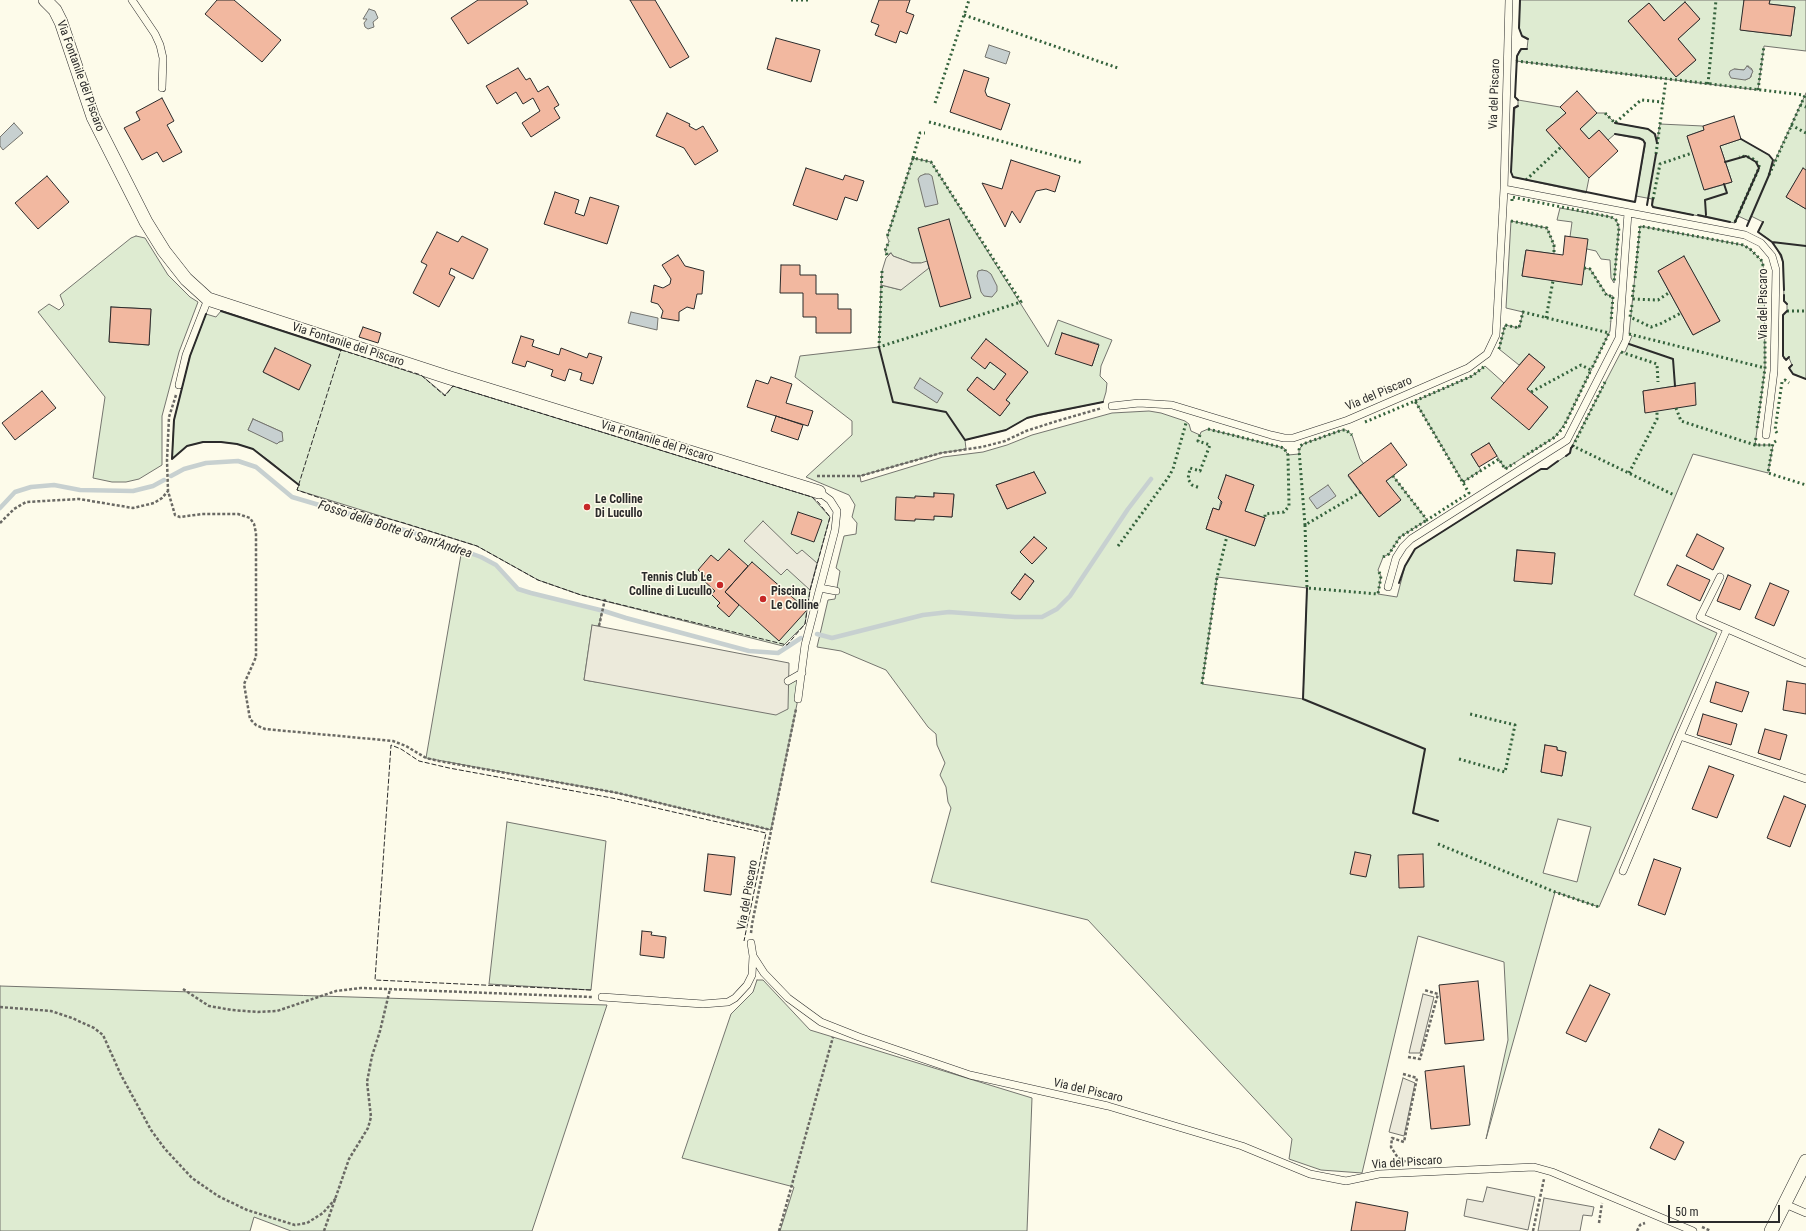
<!DOCTYPE html>
<style>
body{margin:0}
#map{position:relative;width:1806px;height:1231px;overflow:hidden;background:#fdfbea;font-family:"Roboto Condensed",sans-serif}
canvas{display:block}
.scale{position:absolute;left:1668px;top:1205px;width:112px;height:18px;box-sizing:border-box;border:2px solid #2b2b2b;border-top:0;padding-left:5px;font-size:12px;line-height:14px;white-space:nowrap;color:#2b2b2b;-webkit-text-stroke:3px #fdfbea;paint-order:stroke}
</style>
<div id="map">
<canvas width="1806" height="1231"></canvas>
<div class="scale">50 m</div>
</div>
<script>
const c = document.querySelector('canvas').getContext('2d');
c.lineJoin = 'round';
function paint(path, color) { c.fillStyle = color; c.fill(path, 'evenodd'); }
const poly = rows => new Path2D(rows.map(r => 'M' + r).join(''));
function strokePath(path, color, width, dash) { c.strokeStyle = color; c.lineWidth = width; c.lineCap = dash ? 'butt' : 'round'; c.setLineDash(dash || []); c.stroke(path); }
function label(font, color, halo, rows, align = 'center') {
  c.font = font + ' "Roboto Condensed",sans-serif'; c.lineWidth = 3; c.setLineDash([]); c.textBaseline = 'middle'; c.strokeStyle = halo; c.fillStyle = color; for (const [text, x, y, turn = 0] of rows) {
    c.save(); c.translate(x, y); c.rotate((+turn || 0) * Math.PI / 180); c.textAlign = isNaN(turn) ? turn : align; if (halo) c.strokeText(text, 0, 0); c.fillText(text, 0, 0); c.restore();
  }
}
const green = poly([
 [1520,0,1744,0,1741,30,1791,36,1795,7,1769,4,1770,0,1806,0,1806,51,1764,46,1758,90,1516,61,1519,51,1523,49,1527,49,1528,40,1522,36,1519,28,1520,0],
 [1685,2,1700,19,1678,39,1696,60,1676,77,1628,21,1649,3,1664,21,1685,2],
 [1748,66,1752,69,1751,77,1745,80,1734,69,1744,70,1748,66],
 [1806,93,1806,170,1803,169,1786,197,1806,209,1806,379,1793,374,1790,370,1789,367,1792,365,1789,358,1784,359,1783,356,1783,315,1787,311,1787,304,1784,301,1783,262,1776,247,1770,240,1758,232,1763,222,1751,216,1749,221,1738,216,1735,223,1653,207,1652,205,1652,199,1636,196,1645,146,1643,140,1615,134,1608,140,1599,130,1589,139,1580,129,1597,113,1605,113,1615,123,1648,129,1653,132,1657,141,1660,124,1703,126,1704,130,1687,136,1705,190,1732,182,1720,146,1741,139,1769,155,1773,160,1772,167,1806,93],
 [1518,100,1560,107,1566,113,1546,130,1589,178,1586,193,1513,177,1511,172,1515,107,1518,105,1518,100],
 [913,158,931,162,1048,347,1058,320,1112,340,1101,366,1100,376,1107,383,1106,392,1103,402,1027,418,1006,430,965,440,966,449,941,453,860,476,861,482,943,457,983,452,1007,445,1032,435,1112,413,1149,411,1161,413,1185,421,1189,424,1191,431,1200,435,1201,432,1208,429,1284,448,1288,455,1299,454,1299,450,1303,444,1342,430,1346,430,1352,435,1360,459,1364,464,1348,476,1379,517,1400,501,1386,481,1393,476,1427,520,1400,537,1389,554,1383,557,1382,560,1378,570,1381,576,1378,594,1397,597,1405,566,1415,549,1541,469,1547,469,1570,453,1571,448,1621,352,1625,352,1632,336,1629,334,1640,226,1743,245,1750,249,1762,261,1764,270,1765,368,1755,445,1773,445,1768,473,1693,454,1634,595,1717,633,1599,907,1555,892,1486,1139,1508,1040,1504,962,1418,936,1362,1173,1321,1170,1289,1159,1292,1139,1088,920,931,882,951,808,948,802,946,787,940,775,945,763,937,745,936,734,928,727,886,670,841,651,817,647,828,600,835,599,840,571,836,568,844,536,856,534,857,523,852,517,855,505,849,495,806,477,852,435,852,421,795,377,800,356,879,347,881,285,901,290,921,263,912,263,893,256,891,253,887,255,885,251,889,241,887,237,913,158],
 [1684,257,1720,321,1693,335,1658,271,1684,257],
 [1062,333,1099,344,1092,366,1062,333],
 [986,339,1028,372,1006,400,1010,403,1000,416,967,390,977,377,994,390,1006,374,990,362,985,369,986,339],
 [1695,383,1645,412,1643,391,1695,383],
 [1034,472,1045,493,1007,509,996,485,1034,472],
 [1226,475,1254,485,1245,511,1265,518,1255,546,1206,529,1213,508,1219,510,1226,475],
 [934,493,954,495,952,517,934,516,915,519,934,497,934,493],
 [1034,537,1046,548,1032,564,1020,552,1034,537],
 [1517,550,1555,553,1552,584,1514,581,1517,550],
 [1025,574,1034,581,1020,600,1011,593,1025,574],
 [1217,577,1307,588,1303,699,1202,684,1217,577],
 [1545,745,1557,747,1557,750,1566,752,1562,776,1541,772,1545,745],
 [1558,819,1591,827,1577,882,1543,873,1558,819],
 [1560,208,1611,217,1616,220,1619,227,1614,283,1611,278,1610,260,1601,259,1596,251,1587,249,1570,237,1572,222,1557,220,1560,208],
 [1511,221,1547,228,1554,245,1554,254,1526,250,1522,276,1581,284,1584,268,1590,269,1607,295,1613,296,1610,331,1566,422,1555,437,1505,469,1489,443,1471,454,1481,470,1463,482,1415,401,1472,376,1485,366,1504,383,1529,430,1548,407,1527,389,1545,367,1529,354,1519,365,1499,349,1505,325,1519,328,1523,312,1506,308,1511,221],
 [136,236,145,238,168,275,190,297,198,302,179,352,162,416,162,465,139,479,126,482,112,482,93,478,105,397,38,312,49,304,59,310,64,305,60,295,131,238,136,236],
 [111,307,151,309,149,345,109,342,111,307],
 [221,311,421,375,445,395,453,386,812,497,830,517,810,590,805,624,783,646,581,595,538,580,477,546,297,490,299,485,271,462,253,449,237,444,221,442,203,442,187,446,172,459,174,420,190,356,206,314,216,317,221,311],
 [275,348,299,390,263,372,275,348],
 [253,419,282,432,280,442,248,430,253,419],
 [462,549,496,565,518,589,547,597,602,610,599,626,592,626,584,680,596,682,788,681,802,673,798,699,771,830,618,793,426,758,462,549],
 [507,822,606,841,591,990,489,984,507,822],
 [757,980,763,980,810,1030,1032,1098,1027,1231,780,1231,794,1187,682,1158,731,1014,753,992,757,980],
 [0,986,607,1005,532,1231,291,1231,254,1217,250,1231,0,1231,0,986]
]);
const parking = poly([
 [891,253,893,256,912,263,921,263,927,261,929,268,901,290,881,285,882,271,886,258,891,253],
 [763,521,797,554,802,550,817,563,810,590,787,569,781,575,744,541,763,521],
 [592,625,789,663,788,709,776,715,584,680,592,625],
 [1423,994,1434,997,1420,1053,1409,1053,1423,994],
 [1403,1078,1415,1083,1404,1136,1389,1132,1403,1078],
 [1487,1187,1535,1197,1528,1230,1464,1216,1467,1199,1483,1202,1487,1187],
 [1544,1198,1594,1207,1592,1216,1583,1215,1580,1231,1538,1231,1544,1198]
]);
const water = poly([
 [369,9,375,11,378,18,373,22,374,27,368,29,365,27,364,23,367,19,363,19,369,9],
 [989,45,1010,52,1006,64,985,57,989,45],
 [1747,66,1753,71,1750,78,1745,80,1731,78,1729,74,1730,71,1734,69,1744,70,1747,66],
 [14,123,23,133,3,150,0,146,0,137,14,123],
 [925,174,929,174,932,176,938,204,925,207,918,179,920,176,925,174],
 [982,270,987,271,991,274,997,286,997,291,992,297,984,296,981,292,977,276,978,271,982,270],
 [631,312,658,318,657,330,628,323,631,312],
 [920,378,943,393,937,403,914,388,920,378],
 [253,419,282,432,283,441,279,442,277,444,248,430,253,419],
 [1328,485,1336,496,1317,509,1309,498,1328,485]
]);
const stream = poly([
 [171,476,184,469,206,463,238,461,256,467,292,497,414,533,481,557,496,565,518,589,531,593,604,611,626,618,749,651,778,653,801,638],
 [0,508,15,492,31,487,54,485,80,490,133,491,153,486,164,480],
 [817,634,832,638,923,615,949,612,1015,617,1042,617,1057,609,1070,596,1128,509,1151,479]
]);
const building = poly([
 [217,0,234,0,281,40,262,62,205,14,217,0],
 [478,0,526,0,528,4,468,44,451,18,478,0],
 [630,0,655,0,689,57,670,68,630,0],
 [879,0,910,0,906,12,914,15,907,34,900,31,896,43,875,35,879,25,871,22,879,0],
 [1744,0,1770,0,1769,4,1795,7,1791,36,1740,30,1744,0],
 [1685,2,1700,19,1678,39,1696,60,1676,77,1628,21,1649,3,1664,21,1685,2],
 [776,38,820,50,811,82,767,69,776,38],
 [518,68,526,80,530,78,538,92,548,86,559,105,554,108,560,118,531,137,522,123,540,111,533,98,523,104,516,92,497,104,486,86,518,68],
 [964,70,989,78,985,91,987,96,1010,104,1001,130,950,112,964,70],
 [1577,91,1597,113,1580,129,1589,139,1599,130,1618,151,1589,178,1546,130,1566,113,1560,107,1577,91],
 [162,98,174,121,167,125,182,152,163,162,157,152,142,160,124,128,140,120,136,112,162,98],
 [667,113,690,124,689,126,696,130,703,126,718,151,695,165,684,148,656,136,667,113],
 [1734,116,1741,139,1720,146,1732,182,1704,190,1687,136,1704,130,1703,126,1734,116],
 [1011,160,1060,176,1055,192,1046,189,1036,191,1020,223,1012,211,1005,227,982,183,1002,189,1011,160],
 [806,168,843,180,845,175,864,181,857,201,845,197,837,220,793,205,806,168],
 [1803,168,1806,170,1806,209,1786,197,1803,168],
 [47,176,69,202,38,229,15,203,47,176],
 [555,192,579,200,575,213,584,216,590,197,619,206,607,244,544,224,555,192],
 [949,219,971,298,940,307,918,228,949,219],
 [437,232,458,242,462,236,488,249,473,279,451,268,449,274,455,277,439,307,413,293,427,265,421,262,437,232],
 [1565,236,1588,239,1582,285,1522,276,1526,250,1563,255,1565,236],
 [678,255,685,266,704,271,702,294,697,294,694,309,687,307,679,312,679,321,661,318,663,311,658,304,651,302,654,285,663,288,670,284,671,279,662,265,678,255],
 [1684,256,1720,321,1693,335,1658,271,1684,256],
 [781,265,800,265,800,275,816,275,816,294,838,294,838,309,851,309,851,333,816,333,816,317,803,317,803,293,780,293,781,265],
 [111,307,151,309,149,345,109,342,111,307],
 [363,327,381,333,378,343,359,337,363,327],
 [1062,333,1099,345,1092,366,1055,354,1062,333],
 [521,336,534,340,532,346,559,355,561,348,587,358,589,353,602,357,593,384,580,380,582,373,569,369,565,381,551,376,553,370,527,361,525,367,512,363,521,336],
 [986,339,1028,372,1006,400,1010,403,1000,416,967,390,977,377,994,390,1006,374,990,362,985,369,971,358,986,339],
 [275,348,311,365,299,390,263,372,275,348],
 [1529,354,1545,367,1527,389,1548,407,1529,430,1491,398,1529,354],
 [771,377,792,384,786,403,813,411,808,426,747,407,756,380,768,384,771,377],
 [1695,383,1696,405,1645,413,1643,391,1695,383],
 [42,391,56,408,15,440,2,423,42,391],
 [776,416,803,425,798,440,771,431,776,416],
 [1391,443,1407,465,1386,481,1401,500,1379,517,1348,475,1391,443],
 [1489,443,1497,456,1479,467,1471,454,1489,443],
 [1034,472,1046,493,1007,509,996,485,1034,472],
 [1226,475,1254,485,1245,511,1265,518,1255,546,1206,529,1213,508,1219,510,1222,502,1218,498,1226,475],
 [934,493,954,494,952,517,934,516,934,520,915,519,915,521,895,520,896,497,915,498,915,496,934,497,934,493],
 [798,512,822,520,814,542,791,534,798,512],
 [1697,534,1724,548,1713,570,1686,556,1697,534],
 [1034,537,1047,548,1032,564,1020,552,1034,537],
 [729,549,748,566,725,592,739,605,729,617,717,606,720,603,711,594,715,591,702,579,705,576,698,570,711,555,718,561,729,549],
 [1517,550,1555,553,1552,584,1514,581,1517,550],
 [752,562,807,610,779,641,725,592,752,562],
 [1677,565,1710,580,1700,601,1667,585,1677,565],
 [1025,574,1034,581,1020,600,1011,593,1025,574],
 [1728,575,1751,585,1740,610,1717,601,1728,575],
 [1770,583,1789,591,1774,626,1755,618,1770,583],
 [1787,681,1806,684,1806,714,1783,710,1787,681],
 [1716,682,1749,692,1742,712,1710,702,1716,682],
 [1703,714,1737,724,1731,745,1697,735,1703,714],
 [1765,729,1787,735,1780,760,1758,753,1765,729],
 [1545,745,1557,747,1557,750,1566,752,1562,776,1541,772,1545,745],
 [1709,766,1734,775,1717,818,1692,809,1709,766],
 [1784,796,1806,805,1790,847,1767,838,1784,796],
 [1355,852,1371,855,1366,877,1350,874,1355,852],
 [708,854,735,857,731,895,704,891,708,854],
 [1423,854,1424,887,1399,888,1398,855,1423,854],
 [1654,859,1681,868,1665,915,1638,905,1654,859],
 [642,931,652,932,651,935,666,937,664,958,640,955,642,931],
 [1478,981,1484,1040,1445,1044,1439,985,1478,981],
 [1590,985,1610,994,1586,1042,1566,1033,1590,985],
 [1464,1066,1470,1125,1431,1129,1425,1071,1464,1066],
 [1659,1129,1684,1142,1675,1160,1650,1148,1659,1129],
 [1356,1202,1408,1212,1405,1231,1351,1231,1356,1202]
]);
const path = poly([
 [176,395,169,417,167,460,168,491,175,515,180,517,202,514,238,514,250,518,254,524,256,533,256,657,244,684,250,719,256,725,265,729,393,741,406,746,426,758,439,761,618,793,771,830],
 [817,476,860,476,941,453,982,447,1005,441,1026,431,1057,421,1102,408],
 [0,523,14,509,26,502,79,499,133,508,154,503,162,498,168,491],
 [599,626,605,599],
 [751,933,752,924,796,709],
 [183,989,209,1006,232,1010,258,1012,277,1011,336,991,361,988,592,997],
 [0,1007,51,1011,72,1018,94,1028,103,1035,121,1075,151,1130,165,1149,192,1178,218,1196,247,1210,295,1225,307,1223,323,1213,336,1198],
 [1408,1057,1420,1059,1438,994,1424,990],
 [1403,1074,1417,1078,1404,1142,1392,1138,1391,1147,1398,1158,1406,1162],
 [1599,1223,1602,1203],
 [1702,1227,1711,1231],
 [324,1231,349,1159,368,1128,371,1117,367,1082,372,1056,380,1031,390,989],
 [779,1231,833,1037],
 [1533,1231,1544,1179],
 [1637,1231,1640,1225,1645,1223]
]);
const service = poly([
 [132,0,155,34,160,45,163,58,162,88],
 [1504,189,1745,235,1761,243,1772,256,1776,270,1774,371,1766,435],
 [179,385,186,355,208,299],
 [1112,406,1139,403,1172,405,1271,435,1284,438,1293,438,1348,420,1468,368,1487,354,1496,335,1504,189,1509,0],
 [1720,577,1700,617,1806,663],
 [1388,587,1396,558,1403,547,1411,539,1567,440,1619,338,1628,213],
 [820,588,836,591],
 [788,681,802,673],
 [798,699,805,645,835,530,837,511,830,500,819,492],
 [1680,736,1806,779],
 [1623,871,1680,736,1727,629],
 [751,943,753,956,764,973,788,998,821,1022,859,1037,970,1075,1108,1106,1242,1146,1310,1174,1346,1181,1379,1174,1534,1167,1552,1172,1693,1231],
 [602,997,703,1004,728,1002,735,998,747,985,752,975,753,956],
 [1785,1204,1806,1213]
]);
const minor = poly([
 [45,0,55,10,61,22,93,117,146,222,164,251,186,279,208,299,447,377,819,492],
 [1771,1231,1806,1161]
]);
const hedge = poly([
 [791,0,809,0],
 [964,15,1118,68],
 [1516,61,1804,95],
 [1708,84,1716,0],
 [1758,90,1764,46],
 [935,103,969,0],
 [1800,105,1806,107],
 [1605,113,1615,123,1641,100,1663,102],
 [929,122,1083,163],
 [1791,125,1806,133],
 [1656,154,1666,79],
 [913,158,920,133,925,133],
 [1769,175,1806,93],
 [1526,180,1561,147],
 [1653,199,1660,164,1692,153],
 [1512,201,1512,197,1611,217,1616,220,1619,227,1614,283],
 [1511,221,1547,228,1554,245,1554,254],
 [1735,222,1759,168,1759,164,1753,159,1746,156,1739,157],
 [887,255,885,251,889,241],
 [1584,268,1590,269,1607,296,1613,296,1611,322],
 [882,271,879,347,1021,302,931,162,913,158,887,237],
 [1635,278,1640,226,1743,245,1750,249,1762,261,1764,270,1764,280],
 [1634,285,1632,299,1658,300,1670,292],
 [1632,305,1630,317,1651,327,1660,324,1681,313],
 [1787,311,1806,311],
 [1546,318,1553,281],
 [1629,334,1765,368],
 [1499,349,1505,325,1519,328,1523,312,1609,333,1591,370],
 [1621,352,1657,364,1658,382],
 [1605,382,1573,446,1674,495],
 [1415,401,1472,376,1485,366],
 [1676,408,1681,421,1755,445,1773,445],
 [1365,422,1415,401,1469,493,1427,520,1393,476],
 [1757,428,1765,368,1765,323],
 [1208,429,1284,448,1288,455,1289,506,1284,512,1265,514,1265,518],
 [1777,433,1775,430,1782,382,1785,380,1789,383],
 [1200,435,1198,441,1210,445,1200,471,1190,468,1188,479,1192,485,1200,488],
 [1776,441,1773,443,1768,473,1806,485],
 [1755,445,1756,437],
 [1523,457,1555,437,1563,428,1591,370,1581,365,1531,392],
 [1629,473,1657,419,1657,411],
 [1463,482,1499,459,1505,469,1515,463],
 [1361,492,1305,525,1307,588,1378,594,1381,576,1378,570],
 [1305,525,1299,450,1300,446,1303,444,1342,430,1346,430,1352,435],
 [1118,546,1168,478,1173,469,1186,423],
 [1383,557,1389,554,1400,537,1427,520],
 [1202,684,1217,577,1227,536],
 [1459,759,1505,772,1515,725,1470,714],
 [1438,844,1555,892,1599,907]
]);
const fence = poly([
 [341,350,421,375,445,396,453,386,812,497,818,502,830,517,810,590,805,624,787,645,581,595,538,580,477,546,404,523,349,508,297,490,341,350],
 [591,990,375,980,391,745,401,749,419,761,449,768,612,798,766,833,744,941]
]);
const wall = poly([
 [1520,0,1519,28,1522,36,1528,39],
 [1518,100,1515,97,1517,56,1521,49,1527,49],
 [1518,106,1514,108,1511,172,1513,177,1635,202,1645,143,1643,140,1639,138,1615,134],
 [1615,123,1648,129,1655,134,1657,143],
 [1741,139,1769,155,1773,160,1769,175,1747,226],
 [1725,162,1746,156,1756,162,1759,168,1735,222],
 [1653,199,1652,205,1653,207,1693,215],
 [1647,205,1656,154],
 [1698,215,1730,222],
 [1706,215,1705,200,1727,193,1724,184],
 [1763,222,1758,232,1772,242,1781,255,1783,262,1784,290],
 [1772,242,1806,246],
 [1784,295,1784,301,1787,304],
 [221,311,341,350],
 [1787,311,1783,315,1783,356,1786,360,1789,357],
 [206,314,190,356,174,420,172,459,187,446,203,442,221,442,237,444,253,449,299,485],
 [1629,344,1673,359,1675,386],
 [879,347,893,402,946,412,965,440,1006,430,1027,418,1038,415,1103,402],
 [1792,365,1789,368,1793,374,1806,379],
 [1566,456,1570,453,1571,448,1573,446],
 [1399,583,1405,566,1415,549,1541,469,1547,469,1558,461],
 [1307,588,1303,699,1425,749,1413,813,1438,821]
]);
const markers = [
 [587,507,4,"#c62828"],
 [720,585,4,"#c62828"],
 [763,599,4,"#c62828"]
];
const streetNames = [
 ["Via Fontanile del Piscaro",80,76,70],
 ["Via del Piscaro",1495,94,-88],
 ["Via del Piscaro",1764,304,-90],
 ["Via Fontanile del Piscaro",348,345,18],
 ["Via del Piscaro",1379,394,-23],
 ["Via Fontanile del Piscaro",657,442,17],
 ["Via del Piscaro",748,895,-80],
 ["Via del Piscaro",1088,1091,13],
 ["Via del Piscaro",1407,1163,-4]
];
const poiNames = [
 ["Le Colline",595,500],
 ["Di Lucullo",595,514],
 ["Tennis Club Le",712,578,"right"],
 ["Colline di Lucullo",712,592,"right"],
 ["Piscina",771,592],
 ["Le Colline",771,606]
];
const waterNames = [
 ["Fosso della Botte di Sant'Andrea",395,530,18]
];
paint(green, '#deebd1');
strokePath(green, '#74746e', 1);
paint(parking, '#eceadb');
strokePath(parking, '#74746e', 1);
paint(water, '#c7d0d0');
strokePath(water, '#74746e', 1);
strokePath(stream, '#c7d0d0', 4.5);
paint(building, '#f2b8a0');
strokePath(building, '#2b2b2b', 1);
strokePath(service, '#2b2b2b', 8);
strokePath(minor, '#2b2b2b', 14);
strokePath(path, '#6a6964', 2.5, [3, 2]);
strokePath(service, '#fdfbea', 7);
strokePath(minor, '#fdfbea', 13);
strokePath(hedge, '#34623c', 3, [2, 3]);
strokePath(fence, '#2b2b2b', 1, [5, 2]);
strokePath(wall, '#2b2b2b', 2);
for (const [x, y, r, color] of markers) { const dot = new Path2D(); dot.arc(x, y, r, 0, 2 * Math.PI); c.fillStyle = color; c.fill(dot); strokePath(dot, '#fdfbea', 1.5); }
label('12px', '#2b2b2b', '#fdfbea', streetNames);
label('bold 12px', '#2b2b2b', '#fdfbea', poiNames, 'left');
label('italic 13px', '#2b2b2b', '#fdfbea', waterNames);
</script>
